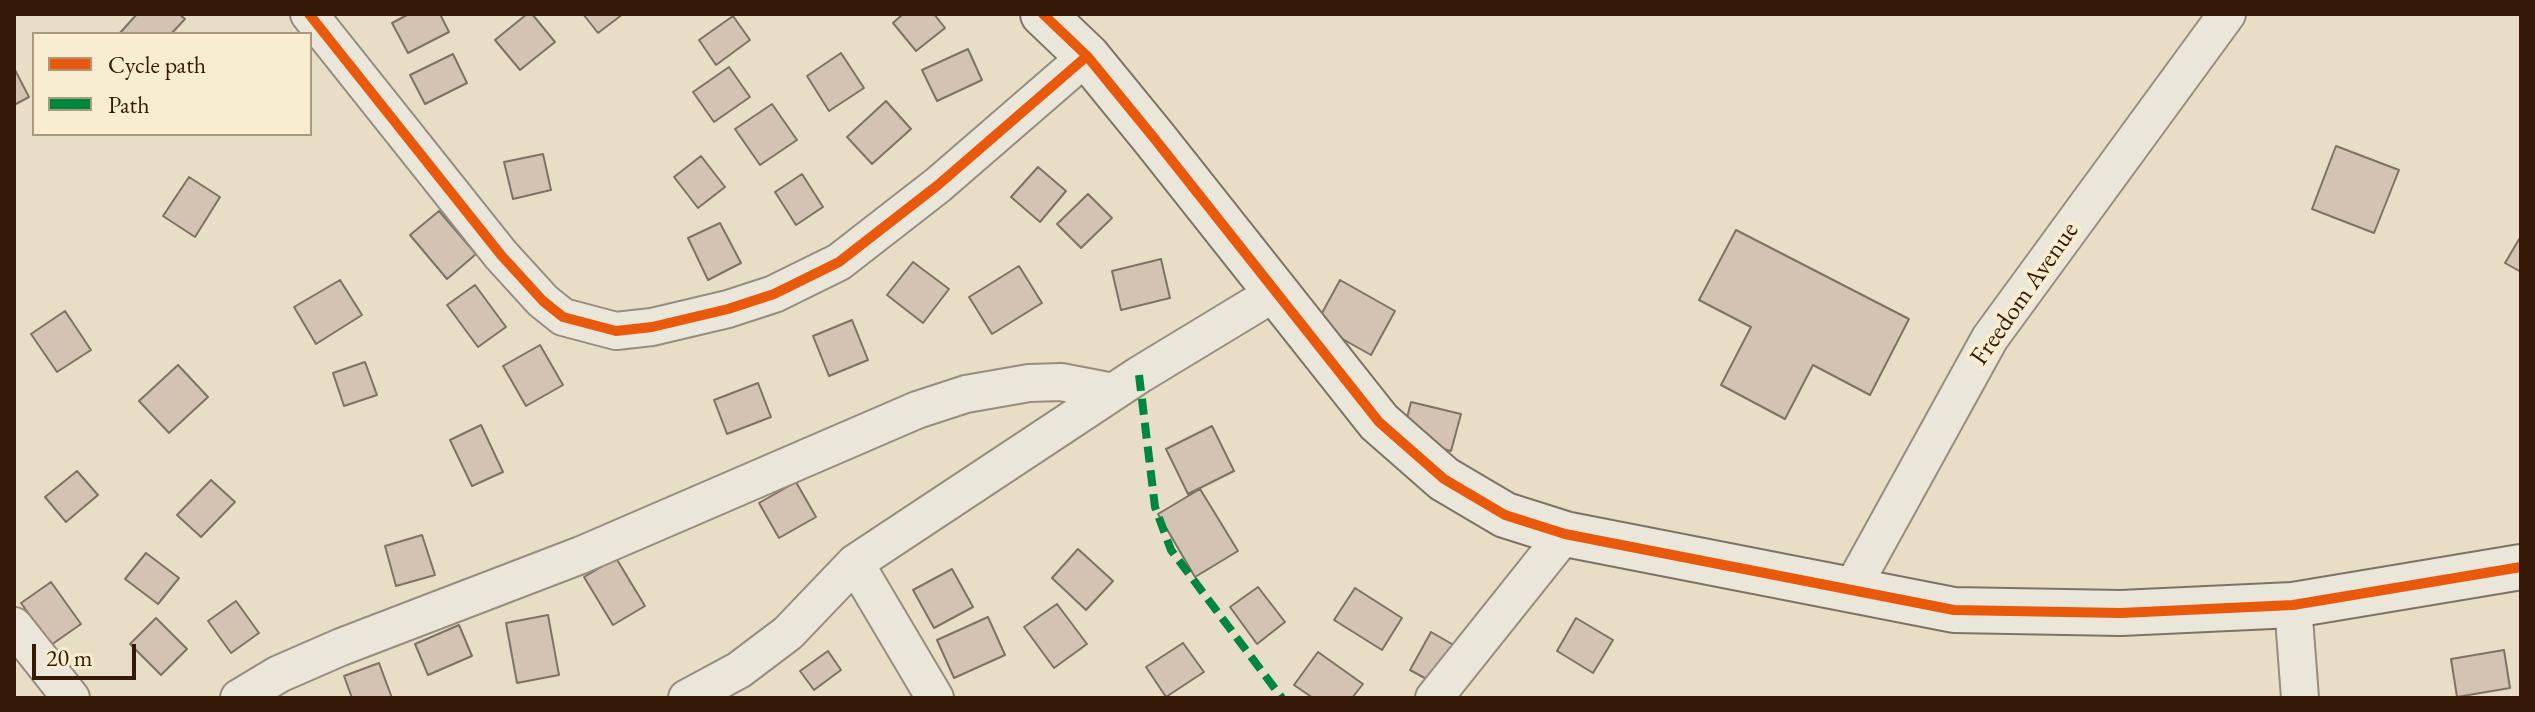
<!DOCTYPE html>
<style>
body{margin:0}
#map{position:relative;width:2535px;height:712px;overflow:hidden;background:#e8dec6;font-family:"EB Garamond",serif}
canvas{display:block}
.frame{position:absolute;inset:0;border:16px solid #351805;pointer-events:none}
.legend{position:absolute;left:32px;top:32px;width:280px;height:104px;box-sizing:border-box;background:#f9edd1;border:2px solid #ab987f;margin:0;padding:10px 14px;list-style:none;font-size:24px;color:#351805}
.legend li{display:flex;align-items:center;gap:16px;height:40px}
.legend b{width:40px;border:2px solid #ab987f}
.scale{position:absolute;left:32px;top:644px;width:104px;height:36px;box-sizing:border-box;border:4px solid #351805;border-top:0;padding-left:10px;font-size:24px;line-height:28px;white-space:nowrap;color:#351805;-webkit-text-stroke:6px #f9edd1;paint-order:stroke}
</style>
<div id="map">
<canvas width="2535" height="712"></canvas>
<div class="frame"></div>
<ul class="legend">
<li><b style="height:10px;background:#e8590c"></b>Cycle path</li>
<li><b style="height:10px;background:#00873e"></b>Path</li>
</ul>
<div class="scale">20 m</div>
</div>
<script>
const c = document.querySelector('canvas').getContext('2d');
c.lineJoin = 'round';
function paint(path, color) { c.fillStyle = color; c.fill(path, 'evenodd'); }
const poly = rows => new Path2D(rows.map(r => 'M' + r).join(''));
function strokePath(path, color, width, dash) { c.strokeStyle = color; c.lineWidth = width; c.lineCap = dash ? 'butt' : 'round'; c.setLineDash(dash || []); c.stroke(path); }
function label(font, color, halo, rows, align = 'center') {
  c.font = font + ' "EB Garamond",serif'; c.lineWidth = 8; c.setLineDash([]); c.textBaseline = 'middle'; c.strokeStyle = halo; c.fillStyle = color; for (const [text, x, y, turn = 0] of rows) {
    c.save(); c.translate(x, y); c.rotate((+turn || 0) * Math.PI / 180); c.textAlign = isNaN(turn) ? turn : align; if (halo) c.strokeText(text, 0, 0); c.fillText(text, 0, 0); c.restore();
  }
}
const building = poly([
 [137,14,179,14,185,19,171,34,119,34,137,14],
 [409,14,440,14,449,32,408,53,392,23,409,14],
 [527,14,532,14,555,42,520,70,495,40,527,14],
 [583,14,623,14,598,33,583,14],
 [903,14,934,14,945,28,916,51,893,23,903,14],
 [733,16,750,40,716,65,699,40,733,16],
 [968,49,982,80,937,101,922,70,968,49],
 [841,53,864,88,829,111,807,76,841,53],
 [453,54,467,83,425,104,410,75,453,54],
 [729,67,750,97,714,122,693,92,729,67],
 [14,68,29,97,14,105,14,68],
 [886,101,911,129,872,164,847,137,886,101],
 [772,104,797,140,760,165,735,129,772,104],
 [2336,146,2399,170,2374,233,2312,209,2336,146],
 [543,154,551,190,513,199,504,162,543,154],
 [701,156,725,187,698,208,674,177,701,156],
 [1038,167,1066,191,1040,222,1011,197,1038,167],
 [802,174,823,207,796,225,775,192,802,174],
 [189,177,220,197,195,237,163,216,189,177],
 [1088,194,1112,218,1081,248,1057,224,1088,194],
 [439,211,476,254,447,279,410,235,439,211],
 [720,223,741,263,708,280,688,238,720,223],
 [1736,230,1909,319,1870,395,1813,365,1785,419,1721,385,1751,327,1699,300,1736,230],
 [2521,236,2521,272,2505,263,2521,236],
 [1161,259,1170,298,1121,310,1112,271,1161,259],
 [913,262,949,289,923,323,887,295,913,262],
 [1019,266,1042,303,992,334,969,297,1019,266],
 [340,280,362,315,316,344,294,307,340,280],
 [1340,280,1395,311,1371,355,1316,324,1340,280],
 [475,285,506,327,478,347,447,305,475,285],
 [65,311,91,350,57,372,31,334,65,311],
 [852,320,868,360,829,376,813,336,852,320],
 [540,345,563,385,526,406,503,366,540,345],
 [365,362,377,395,344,406,333,373,365,362],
 [178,365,208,397,169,433,139,401,178,365],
 [758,383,771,417,727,434,714,400,758,383],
 [1411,402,1461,414,1451,451,1402,438,1411,402],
 [481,425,503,472,472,486,450,440,481,425],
 [1212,426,1234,471,1188,494,1166,449,1212,426],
 [77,471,98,495,66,522,45,497,77,471],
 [211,480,235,502,201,537,177,515,211,480],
 [796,482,816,517,779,538,759,503,796,482],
 [1200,489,1238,551,1195,577,1158,514,1200,489],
 [422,535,435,575,396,586,385,546,422,535],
 [1078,549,1113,581,1086,610,1052,578,1078,549],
 [146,553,179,578,158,604,125,579,146,553],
 [616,558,645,606,613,625,584,577,616,558],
 [952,569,973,607,934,628,913,590,952,569],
 [51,582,81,624,51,645,21,603,51,582],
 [1258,587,1285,622,1257,644,1230,607,1258,587],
 [1355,588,1402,618,1382,650,1334,620,1355,588],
 [236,601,259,633,231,653,208,621,236,601],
 [1057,604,1087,644,1054,668,1024,627,1057,604],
 [548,615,559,675,517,683,506,623,548,615],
 [988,617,1005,655,954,678,937,640,988,617],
 [156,618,187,649,161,675,130,644,156,618],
 [1576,618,1613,640,1593,673,1557,651,1576,618],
 [459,625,472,656,428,675,415,644,459,625],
 [1431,632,1464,651,1443,688,1410,670,1431,632],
 [1183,643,1204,672,1166,697,1146,667,1183,643],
 [2504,650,2510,688,2457,697,2451,659,2504,650],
 [828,651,841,670,814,690,800,671,828,651],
 [1318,652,1363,684,1352,698,1313,698,1294,685,1318,652],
 [379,663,392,698,352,698,344,676,379,663]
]);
const street = poly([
 [309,14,501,255,543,301,563,317,616,331,652,327,728,309,774,294,839,262,938,185,1087,56],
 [855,563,935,698],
 [1851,590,1990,338,2227,14],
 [2293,605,2300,698],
 [14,626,71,698],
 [239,698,279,674,341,647,581,555,917,410,966,394,1029,383,1061,382,1113,392],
 [687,698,739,670,788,633,855,563,1139,375,1276,292],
 [1434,698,1565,534]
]);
const secondary = poly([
 [1043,14,1087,56,1154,138,1379,422,1444,479,1505,515,1565,534,1954,610,2121,613,2293,605,2521,567]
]);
const quiet = poly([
 [1139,375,1155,507,1171,550,1282,698]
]);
const cycleway = poly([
 [309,14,501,255,543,301,563,317,616,331,652,327,728,309,774,294,839,262,938,185,1087,56],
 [1043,14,1087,56,1154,138,1379,422,1444,479,1505,515,1565,534,1954,610,2121,613,2293,605,2521,567]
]);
const streetNames = [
 ["Freedom Avenue",2025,294,-55]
];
paint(building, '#d4c2b3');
strokePath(building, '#7d7365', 2);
strokePath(street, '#978d7e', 40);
strokePath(secondary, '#7d7365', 48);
strokePath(street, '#ebe6da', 36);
strokePath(secondary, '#ebe6da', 44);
strokePath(quiet, '#00873e', 8, [16, 8]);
strokePath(cycleway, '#e8590c', 10);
label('26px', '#351805', '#f9edd1', streetNames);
</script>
